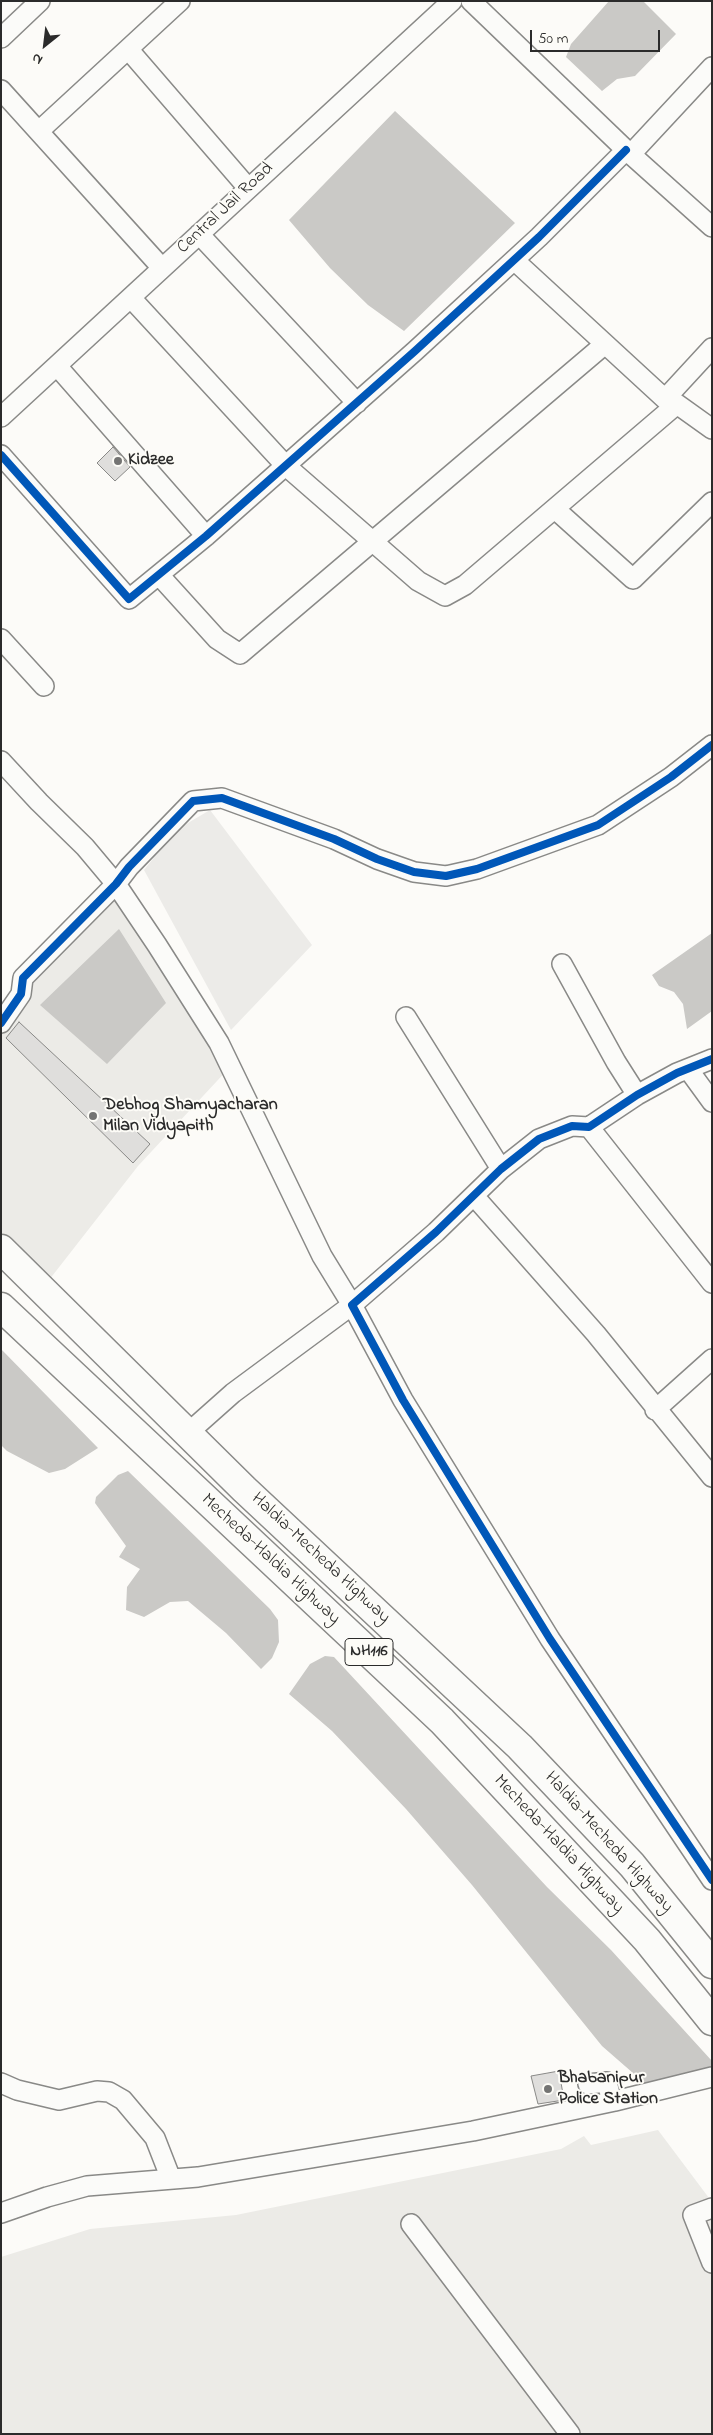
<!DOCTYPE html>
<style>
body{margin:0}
#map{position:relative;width:713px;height:2435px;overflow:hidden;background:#fcfbf8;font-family:"Indie Flower",sans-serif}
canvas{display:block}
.frame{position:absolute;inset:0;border:2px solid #2b2b2b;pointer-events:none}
.north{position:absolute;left:20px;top:20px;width:50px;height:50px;-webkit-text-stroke:4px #fdfcf7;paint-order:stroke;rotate:209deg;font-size:14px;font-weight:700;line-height:20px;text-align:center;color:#2b2b2b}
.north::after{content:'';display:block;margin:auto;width:18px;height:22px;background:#2b2b2b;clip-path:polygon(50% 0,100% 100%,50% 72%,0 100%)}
.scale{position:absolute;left:530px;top:30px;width:130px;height:22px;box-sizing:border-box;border:2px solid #2b2b2b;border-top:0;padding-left:6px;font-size:15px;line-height:18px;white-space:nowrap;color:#2b2b2b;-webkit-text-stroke:4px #fdfcf7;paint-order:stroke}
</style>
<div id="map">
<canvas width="713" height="2435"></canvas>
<div class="frame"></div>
<div class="north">N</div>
<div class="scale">50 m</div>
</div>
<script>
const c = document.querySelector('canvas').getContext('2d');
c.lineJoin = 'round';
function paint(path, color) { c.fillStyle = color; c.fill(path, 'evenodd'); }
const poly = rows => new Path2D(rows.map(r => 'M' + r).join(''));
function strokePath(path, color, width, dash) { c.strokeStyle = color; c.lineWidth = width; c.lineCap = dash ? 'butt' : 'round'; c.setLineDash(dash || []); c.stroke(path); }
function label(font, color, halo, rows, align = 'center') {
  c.font = font + ' "Indie Flower",sans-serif'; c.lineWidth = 4; c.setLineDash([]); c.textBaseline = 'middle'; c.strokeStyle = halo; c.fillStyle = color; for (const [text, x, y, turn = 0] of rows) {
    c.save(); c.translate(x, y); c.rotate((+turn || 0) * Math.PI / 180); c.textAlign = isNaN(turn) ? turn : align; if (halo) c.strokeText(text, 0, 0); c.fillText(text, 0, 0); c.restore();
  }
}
const built = poly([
 [116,884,230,1067,138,1166,42,1289,1,1249,1,1023,21,994],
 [658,2130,712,2202,712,2434,1,2434,1,2257,90,2229,236,2215,561,2149,584,2136,591,2145]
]);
const green = poly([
 [210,810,312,945,231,1030,144,870,176,830]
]);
const water = poly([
 [609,1,643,1,676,34,635,76,617,79,602,91,566,57,571,44],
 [395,111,515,223,404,331,368,305,330,268,289,220],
 [119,929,166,1003,107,1064,40,1005],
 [712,933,712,1011,687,1029,683,1004,674,992,659,986,652,975],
 [1,1349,98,1448,65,1469,49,1473,7,1451,1,1445],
 [128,1471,270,1609,278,1620,279,1642,272,1658,261,1669,226,1633,188,1601,170,1602,144,1617,126,1610,127,1587,140,1569,119,1557,126,1546,95,1503,96,1497,118,1475],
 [325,1656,334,1657,547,1887,611,1950,712,2061,712,2067,649,2087,602,2046,472,1885,406,1809,332,1731,289,1694,310,1664]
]);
const building = poly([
 [113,447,130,467,115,481,97,463,113,447],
 [19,1022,150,1144,133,1163,6,1038,19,1022],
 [559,2071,564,2100,538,2104,531,2076,559,2071]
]);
const minor = poly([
 [180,1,128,49,248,188],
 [471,1,626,150,712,227],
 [1,38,40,1],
 [1,90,162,268],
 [39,131,128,49],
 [631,154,712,67],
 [199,234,357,403],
 [514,260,665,399,677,404,712,429],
 [131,298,286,466,418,581,445,596,465,585,677,404],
 [57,366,206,536],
 [665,399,712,348],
 [1,417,452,1],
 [1,455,129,599,206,536,415,351,539,237,626,150],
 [555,509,633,579,712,502],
 [159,575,217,639,240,654,605,344],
 [1,639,44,686],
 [1,761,39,802,85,847,116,884,157,945,219,1043,322,1256,352,1305,233,1393,188,1433],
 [562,964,616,1062,637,1095],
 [406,1017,501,1169],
 [1,1023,21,994,23,978,116,884,129,867,193,801,222,798,334,839,377,859,414,872,446,876,477,869,598,825,671,777,712,745],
 [712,1059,677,1073,637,1095,589,1127,572,1126,539,1139,501,1169,436,1232,352,1305,403,1400,550,1639,712,1880],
 [688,1069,712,1102],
 [589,1127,712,1283],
 [474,1196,596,1334,712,1477],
 [655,1410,712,1359],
 [1,2083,17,2090,59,2100,97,2091,109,2092,123,2100,155,2138,171,2179],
 [588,2084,607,2082,611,2098,615,2101,712,2077],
 [712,2208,693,2215,712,2263],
 [1,2213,47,2197,87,2186,198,2177,473,2131,615,2101],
 [411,2224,570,2434]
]);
const highway = poly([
 [1,1249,244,1489,520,1747,632,1865,712,1964],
 [1,1307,442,1721,647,1940,712,2021]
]);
const cycleway = poly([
 [1,455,129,599,206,536,415,351,539,237,626,150],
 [1,1023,21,994,23,978,116,884,129,867,193,801,222,798,334,839,377,859,414,872,446,876,477,869,598,825,671,777,712,745],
 [712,1059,677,1073,637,1095,589,1127,572,1126,539,1139,501,1169,436,1232,352,1305,403,1400,550,1639,712,1880]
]);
const markers = [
 [118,461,5,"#747473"],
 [93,1116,5,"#747473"],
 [548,2089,5,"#747473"]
];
const shields = [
 [369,1652,48]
];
const shieldNames = [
 ["NH116",369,1652]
];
const streetNames = [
 ["Central Jail Road",226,209,-43],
 ["Haldia-Mecheda Highway",320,1559,43],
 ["Mecheda-Haldia Highway",270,1560,43],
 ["Haldia-Mecheda Highway",608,1843,48],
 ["Mecheda-Haldia Highway",558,1845,47]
];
const poiNames = [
 ["Kidzee",128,461],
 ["Debhog Shamyacharan",103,1106],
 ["Milan Vidyapith",103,1127],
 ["Bhabanipur",558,2079],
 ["Police Station",558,2100]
];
paint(built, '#ecebe7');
paint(green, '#ecebe8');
paint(water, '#cac9c6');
paint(building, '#dfdedc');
strokePath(building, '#898987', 1);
strokePath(minor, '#898987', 22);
strokePath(highway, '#898987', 31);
strokePath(minor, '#fbfbf9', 19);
strokePath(highway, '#fbfbf9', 28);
strokePath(cycleway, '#0057b8', 8);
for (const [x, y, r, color] of markers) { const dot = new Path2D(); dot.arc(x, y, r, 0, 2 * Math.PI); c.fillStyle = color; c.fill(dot); strokePath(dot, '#fdfcf7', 2); }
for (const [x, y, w] of shields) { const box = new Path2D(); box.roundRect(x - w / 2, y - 13.5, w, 27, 4); c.fillStyle = '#fdfcf7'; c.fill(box); strokePath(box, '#2b2b2b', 1); }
label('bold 16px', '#2b2b2b', null, shieldNames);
label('18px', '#2b2b2b', '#fdfcf7', streetNames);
label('bold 18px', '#2b2b2b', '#fdfcf7', poiNames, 'left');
</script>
